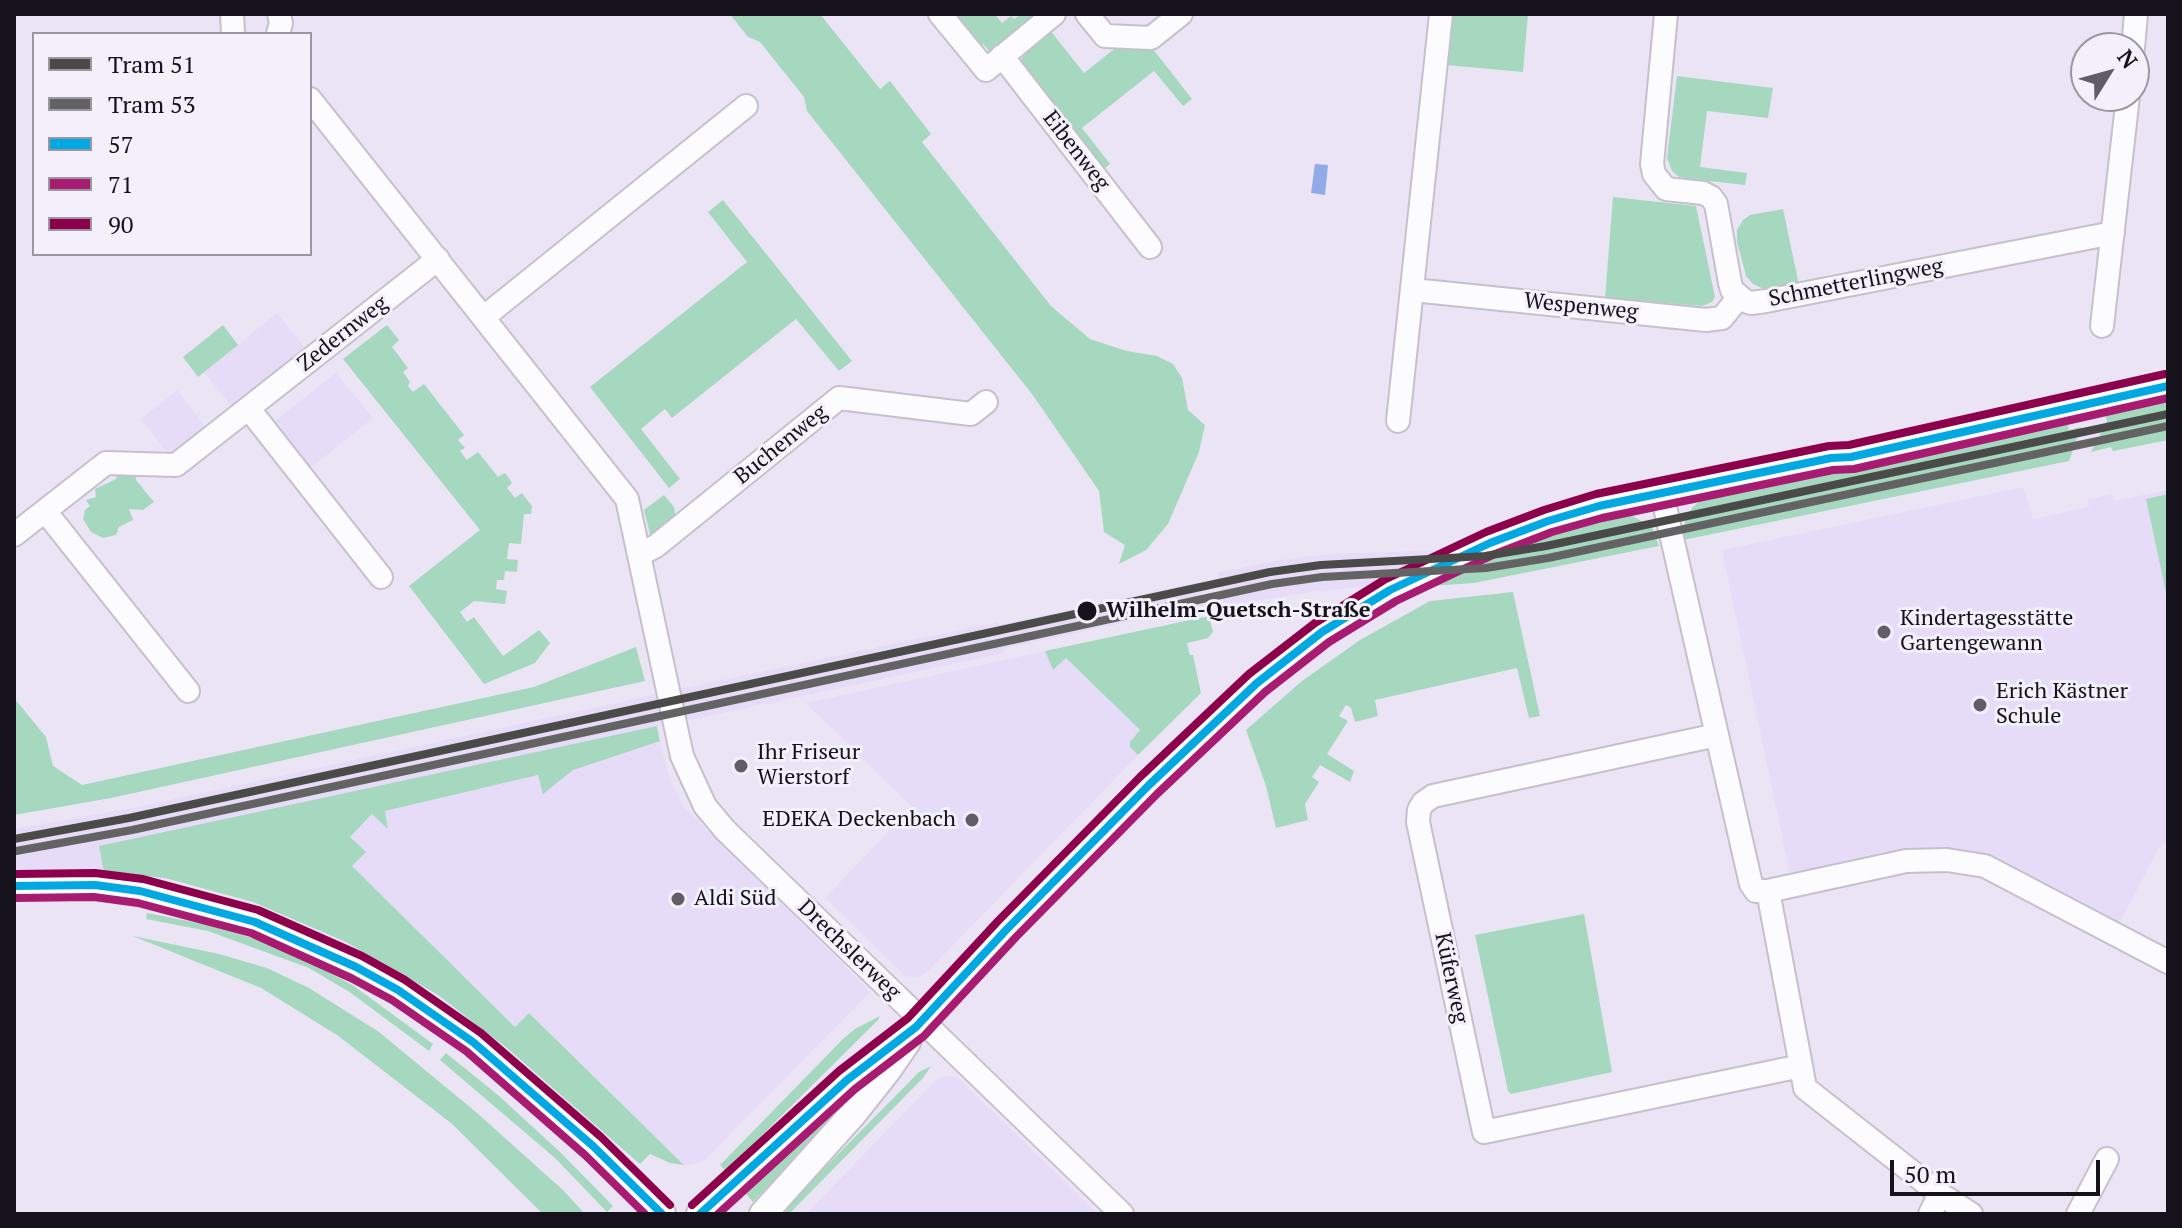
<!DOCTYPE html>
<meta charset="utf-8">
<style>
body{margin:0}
#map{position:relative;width:2182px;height:1228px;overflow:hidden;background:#ebe4f5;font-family:"PT Serif",serif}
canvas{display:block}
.frame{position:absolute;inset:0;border:16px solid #16121b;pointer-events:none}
.legend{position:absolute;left:32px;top:32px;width:280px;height:224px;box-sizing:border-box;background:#f3effb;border:2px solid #9b97a1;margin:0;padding:10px 14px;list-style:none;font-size:24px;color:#16121b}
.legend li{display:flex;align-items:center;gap:16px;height:40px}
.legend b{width:40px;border:2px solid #9b97a1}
.north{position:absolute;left:2070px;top:32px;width:80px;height:80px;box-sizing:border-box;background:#f3effb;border:2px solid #9b97a1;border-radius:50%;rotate:53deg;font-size:22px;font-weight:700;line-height:32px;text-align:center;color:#16121b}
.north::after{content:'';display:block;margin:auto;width:28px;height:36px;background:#615c67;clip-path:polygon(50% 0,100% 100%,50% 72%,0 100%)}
.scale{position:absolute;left:1890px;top:1160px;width:210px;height:36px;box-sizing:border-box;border:4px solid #16121b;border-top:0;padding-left:10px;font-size:24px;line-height:28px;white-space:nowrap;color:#16121b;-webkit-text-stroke:6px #f3effb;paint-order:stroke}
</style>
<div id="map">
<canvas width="2182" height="1228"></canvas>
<div class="frame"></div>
<ul class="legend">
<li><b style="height:10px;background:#4a4a49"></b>Tram 51</li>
<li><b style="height:10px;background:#646363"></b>Tram 53</li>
<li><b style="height:10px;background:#01a8e1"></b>57</li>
<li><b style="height:10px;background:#a71b71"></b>71</li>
<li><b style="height:10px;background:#8d004c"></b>90</li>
</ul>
<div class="north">N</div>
<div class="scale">50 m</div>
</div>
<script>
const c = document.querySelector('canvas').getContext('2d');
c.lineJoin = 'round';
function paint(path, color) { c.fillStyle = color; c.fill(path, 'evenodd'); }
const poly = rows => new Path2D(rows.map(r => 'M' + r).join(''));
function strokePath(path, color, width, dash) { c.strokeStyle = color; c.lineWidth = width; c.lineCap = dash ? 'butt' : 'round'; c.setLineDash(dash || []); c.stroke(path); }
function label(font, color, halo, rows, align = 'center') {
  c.font = font + ' "PT Serif",serif'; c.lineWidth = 6; c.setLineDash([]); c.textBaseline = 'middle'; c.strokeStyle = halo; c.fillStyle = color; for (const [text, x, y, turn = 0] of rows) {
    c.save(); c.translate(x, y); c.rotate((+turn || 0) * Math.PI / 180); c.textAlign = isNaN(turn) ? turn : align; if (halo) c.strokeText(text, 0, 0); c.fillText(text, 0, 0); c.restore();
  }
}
const built = poly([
 [277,313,306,349,233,408,204,372],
 [336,373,373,418,308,470,271,424],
 [177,390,207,429,171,458,141,419],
 [2023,487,2033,519,2089,507,2088,499,2112,494,2114,501,2168,490,2168,842,2161,844,2120,922,2008,864,1962,851,1943,849,1881,852,1790,874,1722,550],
 [1435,550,1364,587,1318,591,1224,606,1218,577,1218,573,1274,561,1318,555],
 [1199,582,1204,605,1004,649,1004,653,100,846,104,872,14,872,14,829,133,808,680,689,997,622,999,625],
 [1045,651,1053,670,1066,657,1141,731,1130,747,1138,755,926,973,917,978,905,976,825,898,912,807,806,703],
 [660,741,669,777,684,807,866,987,869,993,706,1159,692,1165,684,1165,529,1013,515,1027,352,866,350,837,373,814,388,827,384,811,539,775],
 [946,1075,958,1078,1098,1214,806,1214,936,1080]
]);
const green = poly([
 [730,14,820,14,880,89,890,81,931,134,922,142,1051,306,1090,339,1127,351,1157,356,1173,364,1182,378,1188,410,1205,425,1199,452,1168,524,1146,550,1119,564,1125,545,1104,532,1099,491,1032,394,807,111,804,97,760,42,748,37],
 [950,14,995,14,1002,23,1011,16,1014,19,1021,14,1031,14,1033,17,990,52,983,44,977,48],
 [1451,14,1528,14,1523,72,1446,65],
 [1049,29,1084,73,1118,46,1153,49,1192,99,1183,106,1154,71,1082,128,1110,164,1100,172,1020,63,1028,46],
 [1677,76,1773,88,1768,118,1707,111,1700,167,1747,173,1745,185,1691,179,1679,177,1672,171,1667,158],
 [1613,197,1696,206,1715,297,1712,302,1702,306,1605,298],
 [723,200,852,361,839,371,796,319,672,418,665,409,641,429,680,479,669,488,590,387,747,262,708,212],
 [1783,209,1799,285,1766,290,1753,284,1746,276,1737,242,1737,230,1743,220,1750,215],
 [223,325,238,345,198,377,183,357],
 [387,325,399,340,392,347,408,368,403,372,410,382,408,386,413,392,424,384,464,435,458,440,465,448,460,451,467,460,478,452,498,477,505,473,512,483,507,488,515,498,522,493,532,506,531,514,524,514,521,544,509,543,507,559,518,560,517,572,505,571,504,580,497,580,496,589,507,591,505,604,474,601,460,612,467,622,474,617,503,656,539,630,550,643,535,663,484,684,409,586,480,530,343,359],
 [2120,401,2131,409,2168,401,2168,440,2113,451,2111,447,2091,452,2107,421,2103,404],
 [2065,412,2069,430,2081,427,2069,461,1683,540,1685,520,1692,508,1701,500,1790,481,1798,472,1824,465,1834,472,2041,427],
 [117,474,136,474,136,480,154,502,143,510,129,509,133,520,119,527,116,535,103,538,91,532,83,519,85,510,90,506,86,500,96,497,95,489,116,479],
 [2168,494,2168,602,2146,499],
 [664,495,674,507,676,518,651,538,644,510],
 [1631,515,1652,527,1659,546,1474,583,1431,586,1527,542,1590,523],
 [1513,592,1540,716,1529,718,1517,668,1375,700,1378,716,1355,722,1351,708,1346,705,1339,716,1348,721,1327,754,1354,771,1350,782,1320,765,1312,777,1319,782,1305,804,1308,820,1276,828,1266,786,1246,730,1302,681,1360,640,1430,601],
 [1209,616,1213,632,1208,638,1187,643,1190,655,1193,655,1201,693,1138,755,1130,747,1130,742,1140,730,1066,658,1053,670,1045,651],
 [636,647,645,681,111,798,14,815,14,698,46,737,53,766,82,785,534,687],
 [657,726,660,741,573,770,543,794,538,775,385,811,388,829,372,814,350,837,366,852,352,866,515,1027,529,1013,684,1165,670,1163,650,1154,640,1164,507,1048,438,995,346,942,253,902,165,878,104,872,99,846],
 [147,913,209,925,258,940,310,962,354,986,433,1044,429,1051,351,993,309,968,208,931,146,919],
 [1584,914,1612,1072,1511,1094,1508,1091,1475,935],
 [133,936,219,954,267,968,309,988,379,1032,476,1112,564,1191,585,1214,543,1214,451,1123,337,1035,261,988],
 [880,1016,878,1020,726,1171,720,1165,843,1039,855,1029],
 [446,1053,498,1095,560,1152,613,1206,607,1212,555,1158,440,1060],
 [931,1066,923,1078,789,1214,779,1214,919,1072],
 [835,1107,840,1112,838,1115,753,1202,746,1194,828,1110]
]);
const water = poly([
 [1315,164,1328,165,1325,195,1311,193]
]);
const minor = poly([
 [232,14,233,34],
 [940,14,986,70,1054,14],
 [1087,14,1105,36,1151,38,1181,14],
 [1666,14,1652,164,1654,174,1666,189,1703,193,1711,197,1716,204,1730,283,1732,290,1745,301,1751,303,1766,301,2113,233],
 [278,34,281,23,279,14],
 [2133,48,2136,14],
 [1002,56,1150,247],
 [310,99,627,499,682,756,705,806,725,830,1122,1214],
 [1413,290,1706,320,1722,318,1739,297],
 [484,317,746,106],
 [2102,326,2128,96],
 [249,409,381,577],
 [1398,421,1441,14],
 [1662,494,1751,884,1756,891,1768,891,1906,861,1947,860,1985,866,2168,962],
 [45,511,188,691],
 [14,535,106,463,176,465,438,259],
 [639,555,656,546,839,398,971,414,986,402],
 [1717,735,1433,796,1423,803,1419,810,1418,822,1484,1132,1801,1066,1768,891],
 [1801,1066,1805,1088,1940,1194,1971,1214],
 [1930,1214,1940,1194],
 [2078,1214,2107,1159]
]);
const tertiary = poly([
 [14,886,95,885,140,891,186,902,255,922,356,967,398,990,473,1042,593,1146,662,1214],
 [700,1214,847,1080,916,1027,1007,929,1149,785,1257,683,1322,632,1390,590,1490,543,1548,521,1599,506,1831,458,1851,457,2168,386],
 [763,1214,853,1114,887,1071,907,1042]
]);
const bus1 = poly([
 [14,886,95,885,140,891,255,922,356,967,398,990,473,1042,593,1146,662,1214],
 [700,1214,847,1080,916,1027,1007,929,1149,785,1257,683,1322,632,1390,590,1490,543,1548,521,1599,506,1831,458,1851,457,2168,386]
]);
const bus2 = poly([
 [14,898,94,897,138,903,251,933,351,978,392,1000,466,1051,585,1155,645,1214],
 [718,1214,855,1089,924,1036,1016,937,1157,794,1265,692,1329,642,1396,601,1495,554,1552,532,1602,518,1833,470,1854,469,2168,398]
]);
const bus3 = poly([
 [14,874,95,873,143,879,258,910,362,956,405,980,481,1033,601,1137,670,1205],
 [692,1205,839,1071,908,1018,998,921,1140,777,1249,674,1315,623,1384,580,1486,532,1544,510,1596,494,1829,446,1849,445,2165,374]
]);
const tram1 = poly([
 [14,839,129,818,1270,572,1321,565,1485,556,1546,546,2168,414]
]);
const tram2 = poly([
 [16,851,132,830,1272,584,1322,577,1486,568,1548,558,2168,426]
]);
const markers = [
 [1087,611,11,"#16121b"],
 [1884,632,8,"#615c67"],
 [1980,705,8,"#615c67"],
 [741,766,8,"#615c67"],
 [972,820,8,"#615c67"],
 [678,899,8,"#615c67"]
];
const streetNames = [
 ["Eibenweg",1076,151,52],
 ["Schmetterlingweg",1856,283,-11],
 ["Wespenweg",1581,307,6],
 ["Zedernweg",343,334,-38],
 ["Buchenweg",781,445,-39],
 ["Drechslerweg",849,950,44],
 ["Küferweg",1451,978,78]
];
const stopNames = [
 ["Wilhelm-Quetsch-Straße",1106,611]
];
const poiNames = [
 ["Kindertagesstätte",1900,619],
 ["Gartengewann",1900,644],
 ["Erich Kästner",1996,692],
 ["Schule",1996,717],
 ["Ihr Friseur",757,753],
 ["Wierstorf",757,778],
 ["EDEKA Deckenbach",956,820,"right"],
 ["Aldi Süd",694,899]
];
paint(built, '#e7dcf8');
paint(green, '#a6d8c0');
paint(water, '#91abe8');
strokePath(minor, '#c6c0cd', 26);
strokePath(tertiary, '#c6c0cd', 30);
strokePath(minor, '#fcfbfe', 22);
strokePath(tertiary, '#fcfbfe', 26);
strokePath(bus1, '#01a8e1', 8);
strokePath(bus2, '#a71b71', 8);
strokePath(bus3, '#8d004c', 8);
strokePath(tram1, '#4a4a49', 8);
strokePath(tram2, '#646363', 8);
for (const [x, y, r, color] of markers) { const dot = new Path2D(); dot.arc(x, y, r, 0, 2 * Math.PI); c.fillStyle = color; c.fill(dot); strokePath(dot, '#f3effb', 3); }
label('22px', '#16121b', '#f3effb', streetNames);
label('bold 22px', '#16121b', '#f3effb', stopNames, 'left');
label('22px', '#16121b', '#f3effb', poiNames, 'left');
</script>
